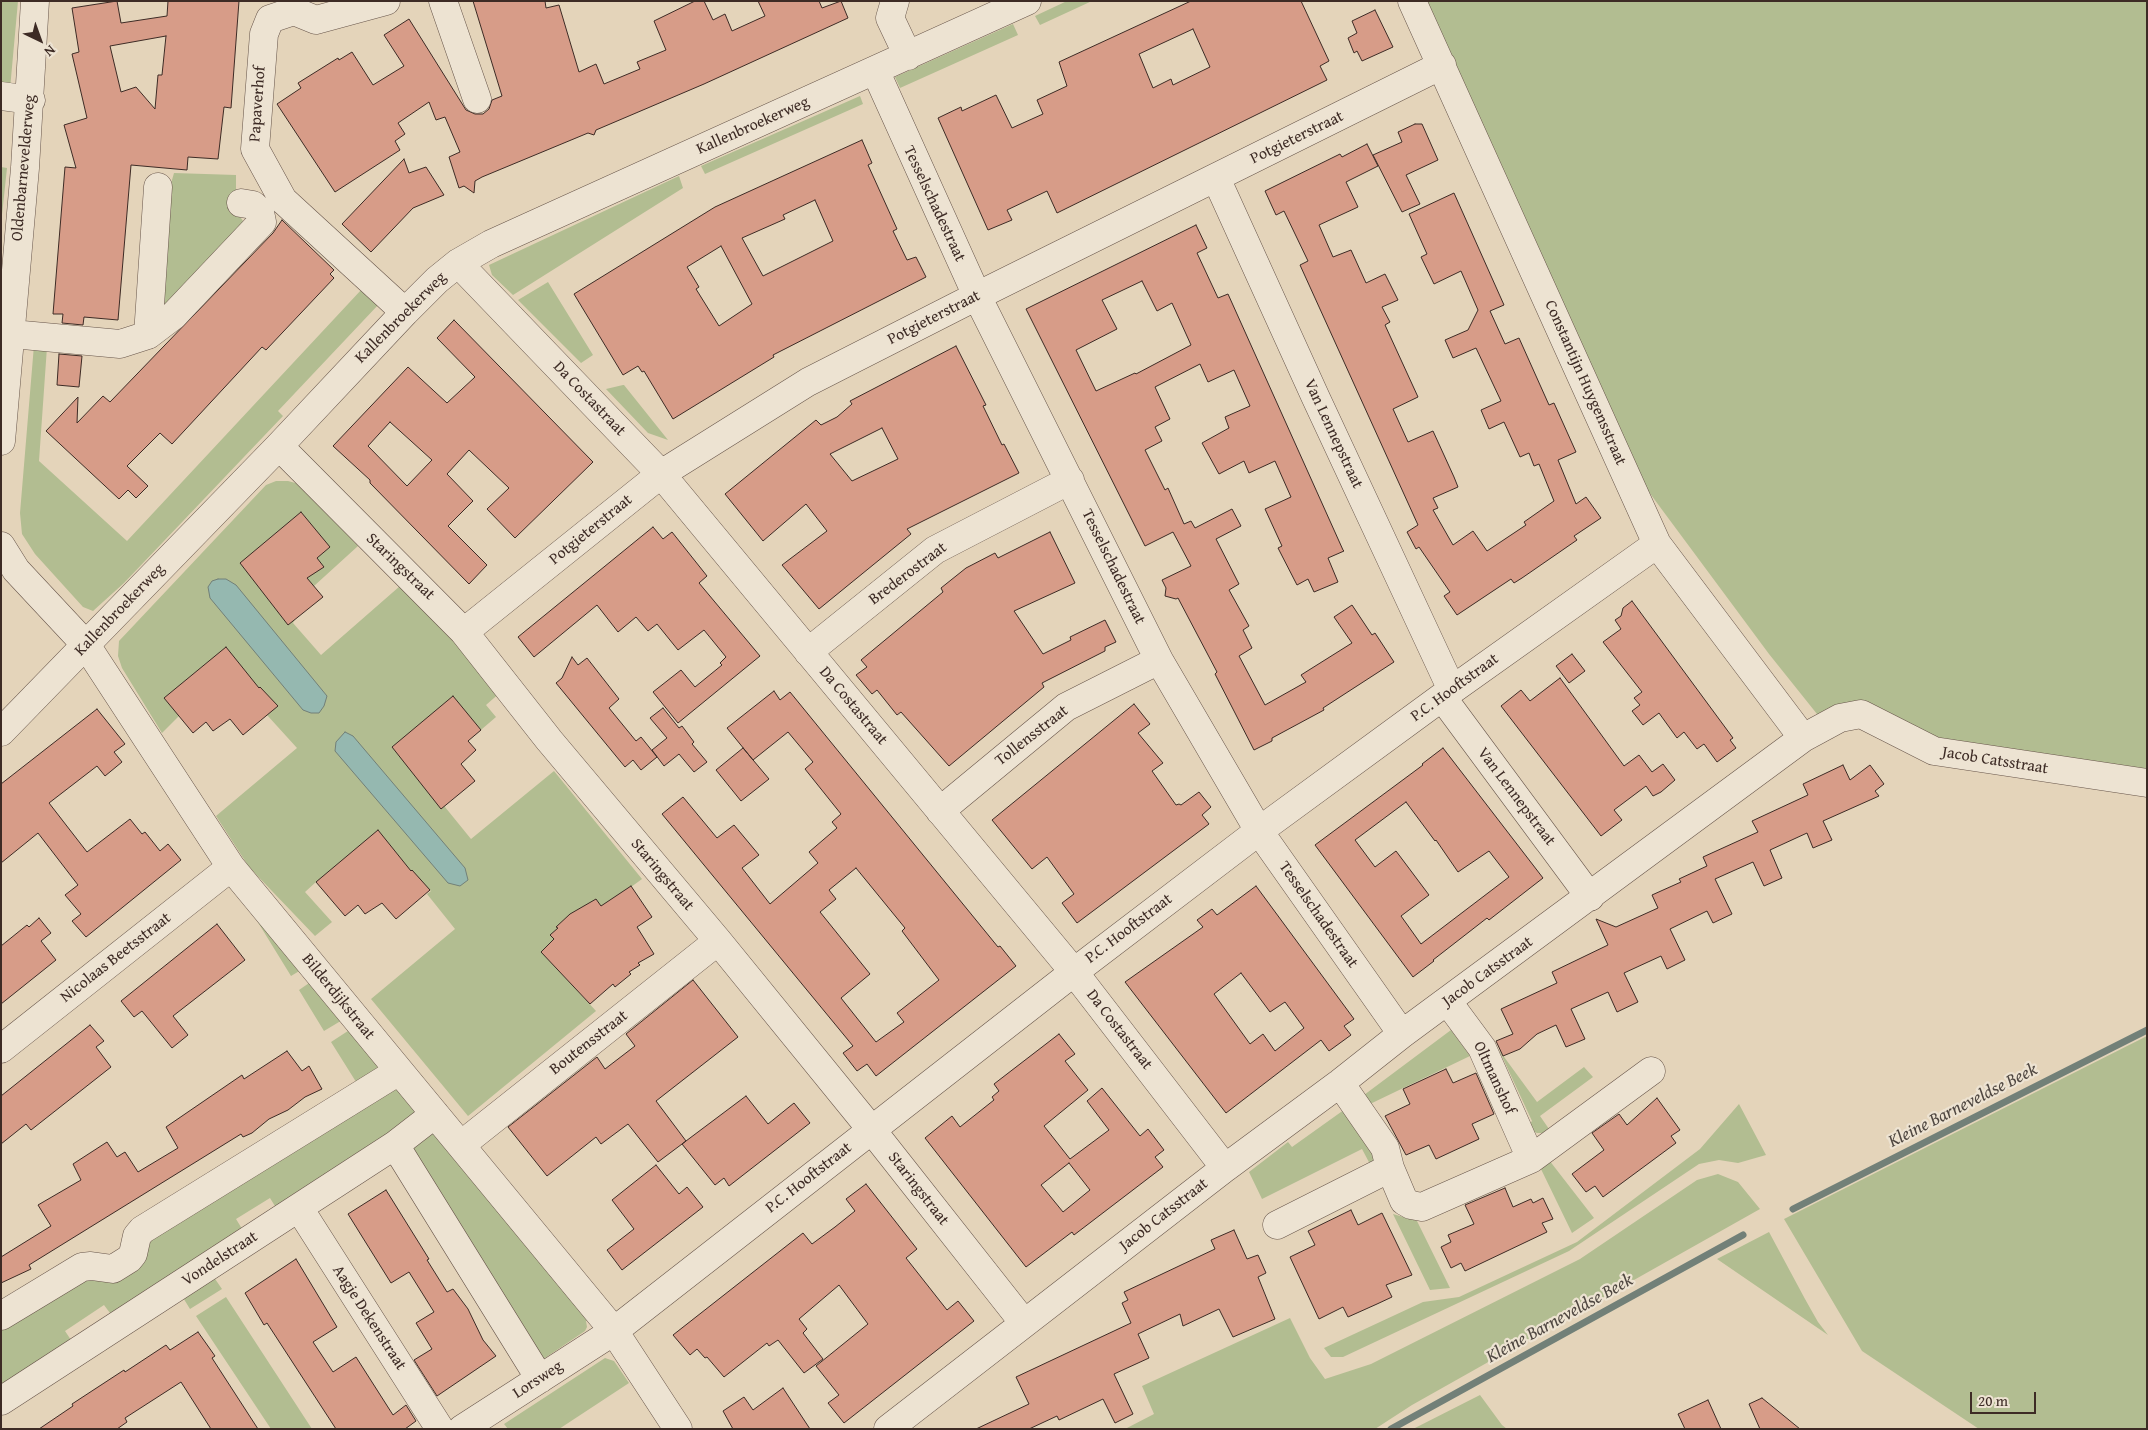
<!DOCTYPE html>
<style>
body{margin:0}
#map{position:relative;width:2148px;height:1430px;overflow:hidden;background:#e4d4ba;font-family:"Gentium Book Plus",serif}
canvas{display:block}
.frame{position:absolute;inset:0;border:2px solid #3d2b25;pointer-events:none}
.north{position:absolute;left:15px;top:15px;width:50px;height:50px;-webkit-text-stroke:4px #ede3d2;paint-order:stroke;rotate:138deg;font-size:14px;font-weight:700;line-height:20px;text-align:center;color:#3d2b25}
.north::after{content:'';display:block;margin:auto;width:18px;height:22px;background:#3d2b25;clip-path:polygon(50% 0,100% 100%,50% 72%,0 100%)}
.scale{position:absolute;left:1970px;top:1392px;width:66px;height:22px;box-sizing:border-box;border:2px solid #3d2b25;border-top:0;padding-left:6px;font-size:15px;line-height:18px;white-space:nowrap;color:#3d2b25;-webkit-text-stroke:4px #ede3d2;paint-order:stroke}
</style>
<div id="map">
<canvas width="2148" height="1430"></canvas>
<div class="frame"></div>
<div class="north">N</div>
<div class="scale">20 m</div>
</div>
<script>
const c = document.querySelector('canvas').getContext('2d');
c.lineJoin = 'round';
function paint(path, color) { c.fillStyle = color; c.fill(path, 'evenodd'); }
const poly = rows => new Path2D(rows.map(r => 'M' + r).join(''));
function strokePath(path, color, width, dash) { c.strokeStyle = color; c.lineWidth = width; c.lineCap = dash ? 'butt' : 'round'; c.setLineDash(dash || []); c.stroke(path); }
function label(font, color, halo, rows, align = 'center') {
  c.font = font + ' "Gentium Book Plus",serif'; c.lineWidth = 4.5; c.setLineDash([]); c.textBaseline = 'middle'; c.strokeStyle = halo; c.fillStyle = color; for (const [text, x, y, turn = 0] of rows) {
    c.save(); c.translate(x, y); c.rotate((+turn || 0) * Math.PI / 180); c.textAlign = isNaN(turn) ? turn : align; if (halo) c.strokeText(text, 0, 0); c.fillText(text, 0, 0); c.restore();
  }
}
const green = poly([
 [1,1,18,1,10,89,1,88],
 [1067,1,1092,1,1040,25,1035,16],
 [1419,1,2147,1,2147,769,2073,761,1821,719,1769,654,1640,480],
 [1013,24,1018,35,900,88,895,77],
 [860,96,863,104,705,174,701,166],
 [1,167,7,168,1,224],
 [174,173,236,175,236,211,243,221,239,229,161,311,170,187],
 [679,176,683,188,513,295,492,275,489,265],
 [548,282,593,355,581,363,518,300],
 [362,289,379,304,278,411,283,416,124,583,93,611,83,607,35,554,22,534,20,513,34,345,47,347,39,461,127,541],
 [623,385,624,385,668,440,648,433,606,389],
 [276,481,288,481,299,484,358,546,314,586,293,623,321,655,400,586,439,618,502,691,486,705,496,717,468,741,458,760,445,807,471,839,554,771,642,879,542,952,596,1011,468,1116,371,999,455,929,427,894,431,891,416,882,316,882,305,892,332,922,315,936,249,867,216,816,297,748,267,715,179,716,162,733,122,668,118,656,119,641,266,485],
 [243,898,301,970,291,976],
 [312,981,344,1019,324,1031,299,990],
 [351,1029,385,1069,358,1085,331,1042],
 [1451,1030,1470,1056,1370,1104,1364,1095],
 [2147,1036,2147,1429,1979,1429,1862,1351,1784,1219],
 [1499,1050,1537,1102,1584,1067,1593,1077,1540,1116,1549,1129,1545,1133,1537,1133,1530,1130,1528,1126,1532,1121],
 [398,1086,415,1106,416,1115,278,1211,270,1198,236,1219,244,1232,113,1317,104,1305,65,1331,73,1343,1,1390,1,1321,89,1271,148,1230],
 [1739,1104,1766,1155,1738,1163,1719,1160,1699,1164,1569,1251,1343,1357,1331,1357,1324,1348,1423,1302,1459,1297,1577,1242,1700,1149],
 [1348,1107,1377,1158,1371,1166,1362,1149,1262,1199,1249,1172,1288,1142,1292,1147],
 [431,1134,436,1134,591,1318,586,1321,587,1327,585,1331,545,1358,541,1359,528,1346,530,1336,411,1151,412,1146],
 [1549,1160,1594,1218,1572,1233,1540,1167],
 [1718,1174,1738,1182,1760,1209,1412,1405,1375,1429,1125,1429,1154,1414,1142,1386,1290,1318,1310,1358,1325,1379,1371,1364,1580,1259,1697,1180],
 [1393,1214,1417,1221,1450,1288,1430,1290],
 [1769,1232,1805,1299,1818,1322,1828,1335,1717,1259],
 [213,1276,222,1289,190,1309,182,1296],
 [226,1297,312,1429,271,1429,196,1316],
 [605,1358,614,1361,629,1383,559,1429,508,1429,504,1424],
 [1480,1395,1502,1425,1507,1429,1413,1429]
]);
const water = poly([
 [218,579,226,579,236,585,327,696,324,706,319,713,311,713,303,710,210,598,208,587,212,581,218,579],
 [345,732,353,736,465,868,468,880,460,886,448,883,335,751,336,742,345,732]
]);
const stream = poly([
 [1793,1209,2147,1030],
 [1391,1429,1743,1235]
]);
const building = poly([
 [117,1,121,23,167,16,168,1,239,1,231,108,224,107,218,159,188,157,187,170,131,165,118,320,84,317,83,325,62,323,63,314,53,314,65,167,76,168,64,125,87,118,72,54,79,52,72,8,117,1],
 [166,36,162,75,158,75,155,109,136,87,121,92,110,46,166,36],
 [473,1,545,1,546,8,559,5,579,72,596,64,604,84,640,69,637,62,666,50,654,21,695,1,704,1,713,20,725,14,732,31,765,16,758,1,819,1,822,8,841,1,848,18,704,84,596,130,594,135,588,133,482,177,475,181,474,193,464,186,459,188,449,157,460,152,445,117,436,120,429,102,398,123,405,134,395,141,400,150,335,192,277,104,301,88,298,83,338,58,339,60,352,52,373,85,404,66,384,35,409,19,466,110,475,114,483,114,489,109,492,100,502,96,473,1],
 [1191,1,1301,1,1329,61,1320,66,1327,80,1057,213,1047,191,1007,210,1012,220,988,230,938,118,961,107,962,111,996,95,1012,128,1043,114,1037,100,1067,86,1059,62,1191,1],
 [1193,29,1210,67,1173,85,1171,79,1153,88,1139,54,1193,29],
 [1375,10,1393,47,1362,61,1357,51,1354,53,1348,38,1357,33,1352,21,1375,10],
 [1415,124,1422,124,1438,160,1406,175,1420,204,1402,212,1373,155,1402,142,1398,132,1415,124],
 [862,140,872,163,868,165,897,229,893,231,907,260,916,257,926,277,773,355,774,357,673,419,644,371,642,372,638,366,623,375,574,294,715,207,862,140],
 [815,200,833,241,763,276,742,238,785,219,783,215,815,200],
 [721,246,752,304,719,326,696,289,699,287,687,267,721,246],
 [1367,144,1378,166,1346,182,1358,207,1319,225,1333,257,1351,250,1366,283,1385,274,1398,300,1382,307,1390,322,1385,325,1418,397,1393,409,1408,442,1433,431,1454,477,1458,487,1433,498,1438,508,1433,510,1453,545,1473,531,1487,551,1526,525,1524,522,1554,501,1539,464,1534,466,1529,453,1520,457,1504,422,1489,429,1481,410,1501,401,1476,348,1453,358,1445,340,1468,330,1478,310,1461,271,1434,284,1421,257,1427,254,1409,214,1454,193,1504,305,1490,311,1505,344,1519,338,1549,405,1554,403,1576,452,1558,460,1576,504,1586,497,1601,518,1574,536,1577,540,1522,578,1514,583,1511,579,1457,615,1444,596,1450,592,1419,547,1416,549,1407,532,1418,525,1300,265,1308,261,1284,211,1276,215,1265,191,1340,154,1342,157,1367,144],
 [404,159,409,173,426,167,444,195,413,208,371,252,342,224,404,159],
 [282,220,334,270,330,274,334,278,266,350,262,347,172,444,160,433,127,466,148,486,136,498,128,490,119,499,46,431,78,397,77,423,103,396,110,402,273,233,282,220],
 [1196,225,1207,248,1197,253,1218,298,1228,294,1343,550,1344,551,1328,558,1338,582,1314,592,1308,579,1297,585,1278,548,1282,546,1265,509,1291,497,1275,461,1249,473,1244,461,1219,474,1202,443,1229,428,1225,417,1250,406,1234,370,1208,382,1200,364,1155,387,1170,419,1155,427,1162,441,1145,450,1165,490,1168,488,1184,524,1191,521,1195,528,1232,509,1241,526,1216,539,1239,584,1229,590,1249,626,1243,630,1252,648,1239,656,1265,705,1306,682,1301,675,1352,643,1334,617,1352,605,1372,635,1375,633,1394,662,1323,708,1324,710,1272,738,1272,741,1254,750,1215,674,1217,672,1178,598,1176,599,1165,596,1166,588,1162,580,1191,566,1173,532,1145,546,1026,309,1196,225],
 [1142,281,1157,311,1172,303,1191,345,1136,374,1135,373,1096,391,1076,350,1117,329,1102,300,1142,281],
 [454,320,593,462,515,538,487,509,509,488,469,450,447,474,473,501,448,526,487,565,469,584,370,483,370,480,333,446,408,367,447,403,475,377,437,338,454,320],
 [390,422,432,460,407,486,368,446,390,422],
 [956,346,986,405,983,406,1002,445,1004,444,1019,473,907,529,911,534,819,609,782,565,827,531,806,504,763,541,725,494,816,420,821,425,837,417,852,404,850,401,956,346],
 [882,428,898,459,852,481,830,454,882,428],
 [59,354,82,356,79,387,57,385,59,354],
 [301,512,330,547,317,558,324,567,307,578,323,597,288,625,240,563,301,512],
 [653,527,663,539,672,532,707,576,699,583,760,656,678,723,653,692,681,670,695,687,722,665,720,663,726,657,704,630,678,650,657,624,648,631,636,617,618,632,597,605,534,657,518,637,653,527],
 [1050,532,1075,583,1014,611,1043,654,1071,640,1070,637,1105,620,1116,642,1105,647,1105,651,1042,683,1044,687,949,766,901,712,897,715,877,690,872,694,856,675,867,667,861,660,943,592,941,588,966,568,995,553,998,558,1050,532],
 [1632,601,1733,738,1730,740,1736,748,1717,762,1704,744,1697,749,1684,732,1677,738,1659,713,1643,725,1632,711,1640,705,1634,698,1642,692,1603,642,1621,629,1615,620,1621,616,1623,608,1632,601],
 [226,647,259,688,260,687,278,706,243,735,230,719,213,731,206,722,193,733,164,698,226,647],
 [1572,654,1585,671,1569,683,1556,666,1572,654],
 [572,657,578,665,587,658,619,699,609,708,636,741,641,737,657,757,641,770,633,760,625,767,556,683,562,678,572,657],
 [1560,678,1624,766,1639,755,1652,772,1663,764,1675,780,1661,792,1653,796,1646,786,1614,810,1622,820,1601,836,1501,706,1521,690,1530,701,1560,678],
 [774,691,780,700,790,692,998,947,1000,946,1016,966,876,1076,867,1064,857,1071,843,1053,853,1046,662,814,683,797,717,838,734,825,759,855,742,868,770,904,818,863,809,852,837,828,832,822,841,814,805,769,813,762,788,732,753,760,727,728,774,691],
 [856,868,905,928,902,931,939,980,897,1013,904,1022,876,1042,841,998,870,974,820,912,836,899,829,890,856,868],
 [453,696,481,730,468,741,476,750,461,764,475,781,441,809,392,747,453,696],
 [1134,704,1150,724,1138,733,1163,763,1152,771,1176,805,1179,804,1181,805,1199,792,1211,807,1202,815,1209,824,1077,923,1062,903,1074,894,1047,857,1032,869,992,820,1134,704],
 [663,708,679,728,682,726,694,742,692,744,707,762,694,772,679,754,664,766,652,750,667,738,650,718,663,708],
 [97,709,125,744,114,752,122,762,105,776,97,766,49,803,87,852,130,819,142,834,145,832,160,851,168,844,181,860,86,937,72,921,81,914,65,895,78,885,38,833,1,863,1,784,97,709],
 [743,748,769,779,741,801,716,770,743,748],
 [1443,748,1543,878,1489,920,1487,918,1433,960,1434,961,1413,977,1315,845,1423,765,1422,764,1443,748],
 [1406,802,1435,841,1436,840,1458,872,1489,851,1509,877,1421,944,1401,916,1429,895,1396,851,1375,867,1355,840,1406,802],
 [1843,765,1850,780,1870,765,1884,784,1875,791,1879,796,1823,821,1832,840,1813,848,1807,833,1770,850,1782,878,1764,886,1753,862,1715,879,1732,914,1713,923,1707,911,1670,929,1685,960,1667,969,1661,956,1624,973,1638,1002,1617,1012,1608,992,1571,1009,1585,1039,1566,1047,1556,1025,1537,1034,1520,1049,1503,1056,1496,1041,1513,1034,1501,1009,1557,983,1552,972,1608,945,1596,919,1616,927,1658,908,1652,895,1681,882,1679,879,1707,866,1703,857,1758,832,1752,821,1808,795,1803,784,1843,765],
 [378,830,411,871,412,870,430,890,396,919,382,903,365,914,358,905,345,916,316,882,378,830],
 [631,886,652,917,637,927,654,954,638,963,640,965,629,972,631,974,615,987,613,984,590,1004,541,952,554,939,550,935,558,928,556,927,570,914,596,899,601,906,631,886],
 [1256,886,1354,1019,1344,1026,1351,1035,1329,1051,1321,1040,1226,1113,1125,982,1203,927,1197,920,1212,909,1217,915,1256,886],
 [1241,973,1270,1012,1285,1002,1304,1028,1275,1051,1263,1034,1250,1044,1214,994,1241,973],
 [39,918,51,933,41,941,56,960,1,1004,1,946,27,925,29,927,39,918],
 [217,924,245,960,173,1016,188,1035,172,1048,142,1011,134,1017,121,1001,217,924],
 [693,980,738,1037,656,1101,686,1141,658,1162,628,1124,601,1144,596,1137,547,1176,508,1127,597,1057,605,1069,635,1046,626,1034,693,980],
 [90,1025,104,1041,96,1047,111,1067,31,1130,26,1124,1,1144,1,1096,90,1025],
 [1059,1034,1075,1054,1065,1061,1088,1090,1044,1126,1070,1159,1109,1130,1087,1101,1102,1088,1140,1136,1148,1129,1164,1150,1155,1157,1163,1167,1074,1235,1072,1232,1026,1267,925,1138,952,1116,960,1127,994,1100,992,1097,999,1091,994,1084,1059,1034],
 [1069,1163,1090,1190,1063,1212,1041,1185,1069,1163],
 [287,1051,302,1071,309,1066,322,1089,305,1097,288,1110,269,1119,252,1133,243,1137,241,1134,29,1265,31,1269,1,1283,1,1257,51,1226,38,1205,81,1180,73,1164,107,1142,117,1157,125,1152,138,1172,178,1148,166,1127,242,1075,244,1079,287,1051],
 [1446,1069,1453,1083,1476,1073,1494,1114,1472,1124,1479,1139,1436,1159,1429,1145,1406,1155,1385,1116,1410,1104,1403,1089,1446,1069],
 [746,1096,768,1124,794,1103,810,1123,729,1186,724,1178,715,1185,682,1144,746,1096],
 [1657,1098,1680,1130,1671,1136,1676,1143,1603,1197,1595,1186,1586,1192,1572,1174,1604,1150,1592,1133,1619,1114,1627,1125,1657,1098],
 [656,1165,679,1194,687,1187,703,1207,622,1270,607,1250,634,1229,612,1200,656,1165],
 [866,1184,917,1249,906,1258,947,1310,958,1301,974,1321,844,1423,828,1403,839,1395,816,1366,868,1324,839,1285,799,1319,807,1329,803,1333,823,1359,804,1373,778,1340,769,1346,767,1343,724,1377,707,1357,705,1358,697,1349,690,1355,673,1335,803,1233,812,1244,835,1227,855,1211,846,1199,866,1184],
 [1505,1188,1513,1207,1531,1199,1533,1203,1543,1198,1553,1219,1542,1223,1547,1232,1465,1271,1461,1263,1451,1268,1441,1247,1451,1242,1448,1235,1474,1224,1465,1205,1505,1188],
 [386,1190,429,1259,427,1260,447,1292,453,1289,468,1309,483,1340,496,1356,437,1396,414,1360,432,1349,416,1323,434,1312,409,1272,391,1283,348,1214,386,1190],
 [1351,1210,1358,1225,1382,1213,1412,1275,1386,1285,1392,1297,1377,1304,1348,1317,1343,1307,1319,1319,1290,1257,1315,1245,1308,1231,1351,1210],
 [1234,1230,1247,1259,1258,1255,1266,1273,1258,1277,1275,1319,1233,1337,1219,1309,1183,1326,1180,1314,1138,1334,1149,1358,1114,1374,1133,1414,1115,1423,1103,1399,1059,1420,1057,1416,1029,1429,976,1429,1029,1404,1016,1377,1131,1323,1122,1303,1128,1300,1124,1292,1215,1249,1211,1240,1234,1230],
 [296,1259,337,1327,313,1342,333,1372,356,1357,393,1415,406,1405,416,1421,405,1429,336,1429,267,1323,264,1325,245,1293,296,1259],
 [198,1332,215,1356,212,1358,258,1429,211,1429,181,1382,125,1418,127,1422,117,1429,39,1429,73,1406,72,1404,124,1370,125,1372,166,1345,170,1350,198,1332],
 [783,1388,810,1429,733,1429,723,1411,744,1397,753,1410,783,1388],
 [1762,1398,1800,1429,1760,1429,1749,1404,1762,1398],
 [1708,1400,1721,1429,1685,1429,1678,1414,1708,1400]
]);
const minor = poly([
 [386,1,316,20,294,11,270,19,264,34,255,149,283,200,405,312],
 [443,1,477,99],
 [895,1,890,18,908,56],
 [1412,1,1657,544,1803,738],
 [875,70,977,296,1159,660,1259,831,1402,1034],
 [1,96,31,100],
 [1216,178,1315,396,1452,690],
 [458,263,661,474,1074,972,1225,1168],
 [1,333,120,344,148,335,158,187],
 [148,335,173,316,262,222,260,212,253,205,241,203],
 [1,441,25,168,35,1],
 [279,446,464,632,549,740,718,941,871,1129,1024,1323],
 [1,546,16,570,86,645,231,867,614,1331,678,1429],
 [464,632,661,474,808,382,977,296,1442,65],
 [808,652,935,550,1070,480],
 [1442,697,1590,897],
 [1,732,279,446,405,312,437,280,458,263,491,244,1027,1],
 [940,811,1066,707,1159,660],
 [1448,1002,1482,1048,1531,1159],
 [1,1049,231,867],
 [1340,1083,1385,1148,1390,1168,1404,1201,1411,1205,1422,1207,1531,1159,1651,1071],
 [395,1145,540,1379],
 [461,1145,718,941],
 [299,1208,440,1429],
 [1277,1225,1390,1168],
 [1,1316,82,1267,91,1266,113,1269,129,1259,133,1254,137,1236,142,1230,399,1071],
 [1,1401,395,1145,435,1114],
 [462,1429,614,1331,1074,972,1259,831,1442,697,1657,544],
 [888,1429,1225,1168,1340,1083,1402,1034,1803,738,1840,718,1861,714,1934,751,2147,783]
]);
const streetNames = [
 ["Papaverhof",258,104,-86],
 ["Kallenbroekerweg",753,126,-24],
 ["Potgieterstraat",1297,138,-26],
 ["Oldenbarnevelderweg",24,168,-85],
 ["Tesselschadestraat",934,204,65],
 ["Kallenbroekerweg",401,318,-45],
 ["Potgieterstraat",934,318,-27],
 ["Constantijn Huygensstraat",1585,383,66],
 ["Da Costastraat",589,399,46],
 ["Van Lennepstraat",1333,434,65],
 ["Potgieterstraat",591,530,-39],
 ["Staringstraat",400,567,44],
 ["Tesselschadestraat",1113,567,64],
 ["Brederostraat",908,574,-37],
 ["Kallenbroekerweg",120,610,-46],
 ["P.C. Hooftstraat",1455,688,-36],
 ["Da Costastraat",853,706,50],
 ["Tollensstraat",1032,736,-38],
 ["Jacob Catsstraat",1995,761,9],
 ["Van Lennepstraat",1516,797,53],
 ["Staringstraat",662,875,50],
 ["Tesselschadestraat",1318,915,55],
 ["P.C. Hooftstraat",1129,929,-37],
 ["Nicolaas Beetsstraat",116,958,-38],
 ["Jacob Catsstraat",1488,972,-36],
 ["Bilderdijkstraat",338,997,51],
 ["Da Costastraat",1119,1030,52],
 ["Boutensstraat",589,1043,-38],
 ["Oltmanshof",1494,1078,65],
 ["P.C. Hooftstraat",809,1178,-38],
 ["Staringstraat",918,1189,52],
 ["Jacob Catsstraat",1164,1215,-38],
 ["Vondelstraat",220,1259,-33],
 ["Aagje Dekenstraat",369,1318,57],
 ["Lorsweg",538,1380,-33]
];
const waterNames = [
 ["Kleine Barneveldse Beek",1963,1106,-27],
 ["Kleine Barneveldse Beek",1560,1319,-29]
];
paint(green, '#b2bd91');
paint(water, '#95b8b0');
strokePath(water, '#728078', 1);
strokePath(stream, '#728078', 7);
paint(building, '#d79c88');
strokePath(building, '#3d2b25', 1);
strokePath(minor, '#67554a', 29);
strokePath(minor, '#ede3d2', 28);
label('16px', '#3d2b25', '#ede3d2', streetNames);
label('italic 18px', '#4f4741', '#ede3d2', waterNames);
</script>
